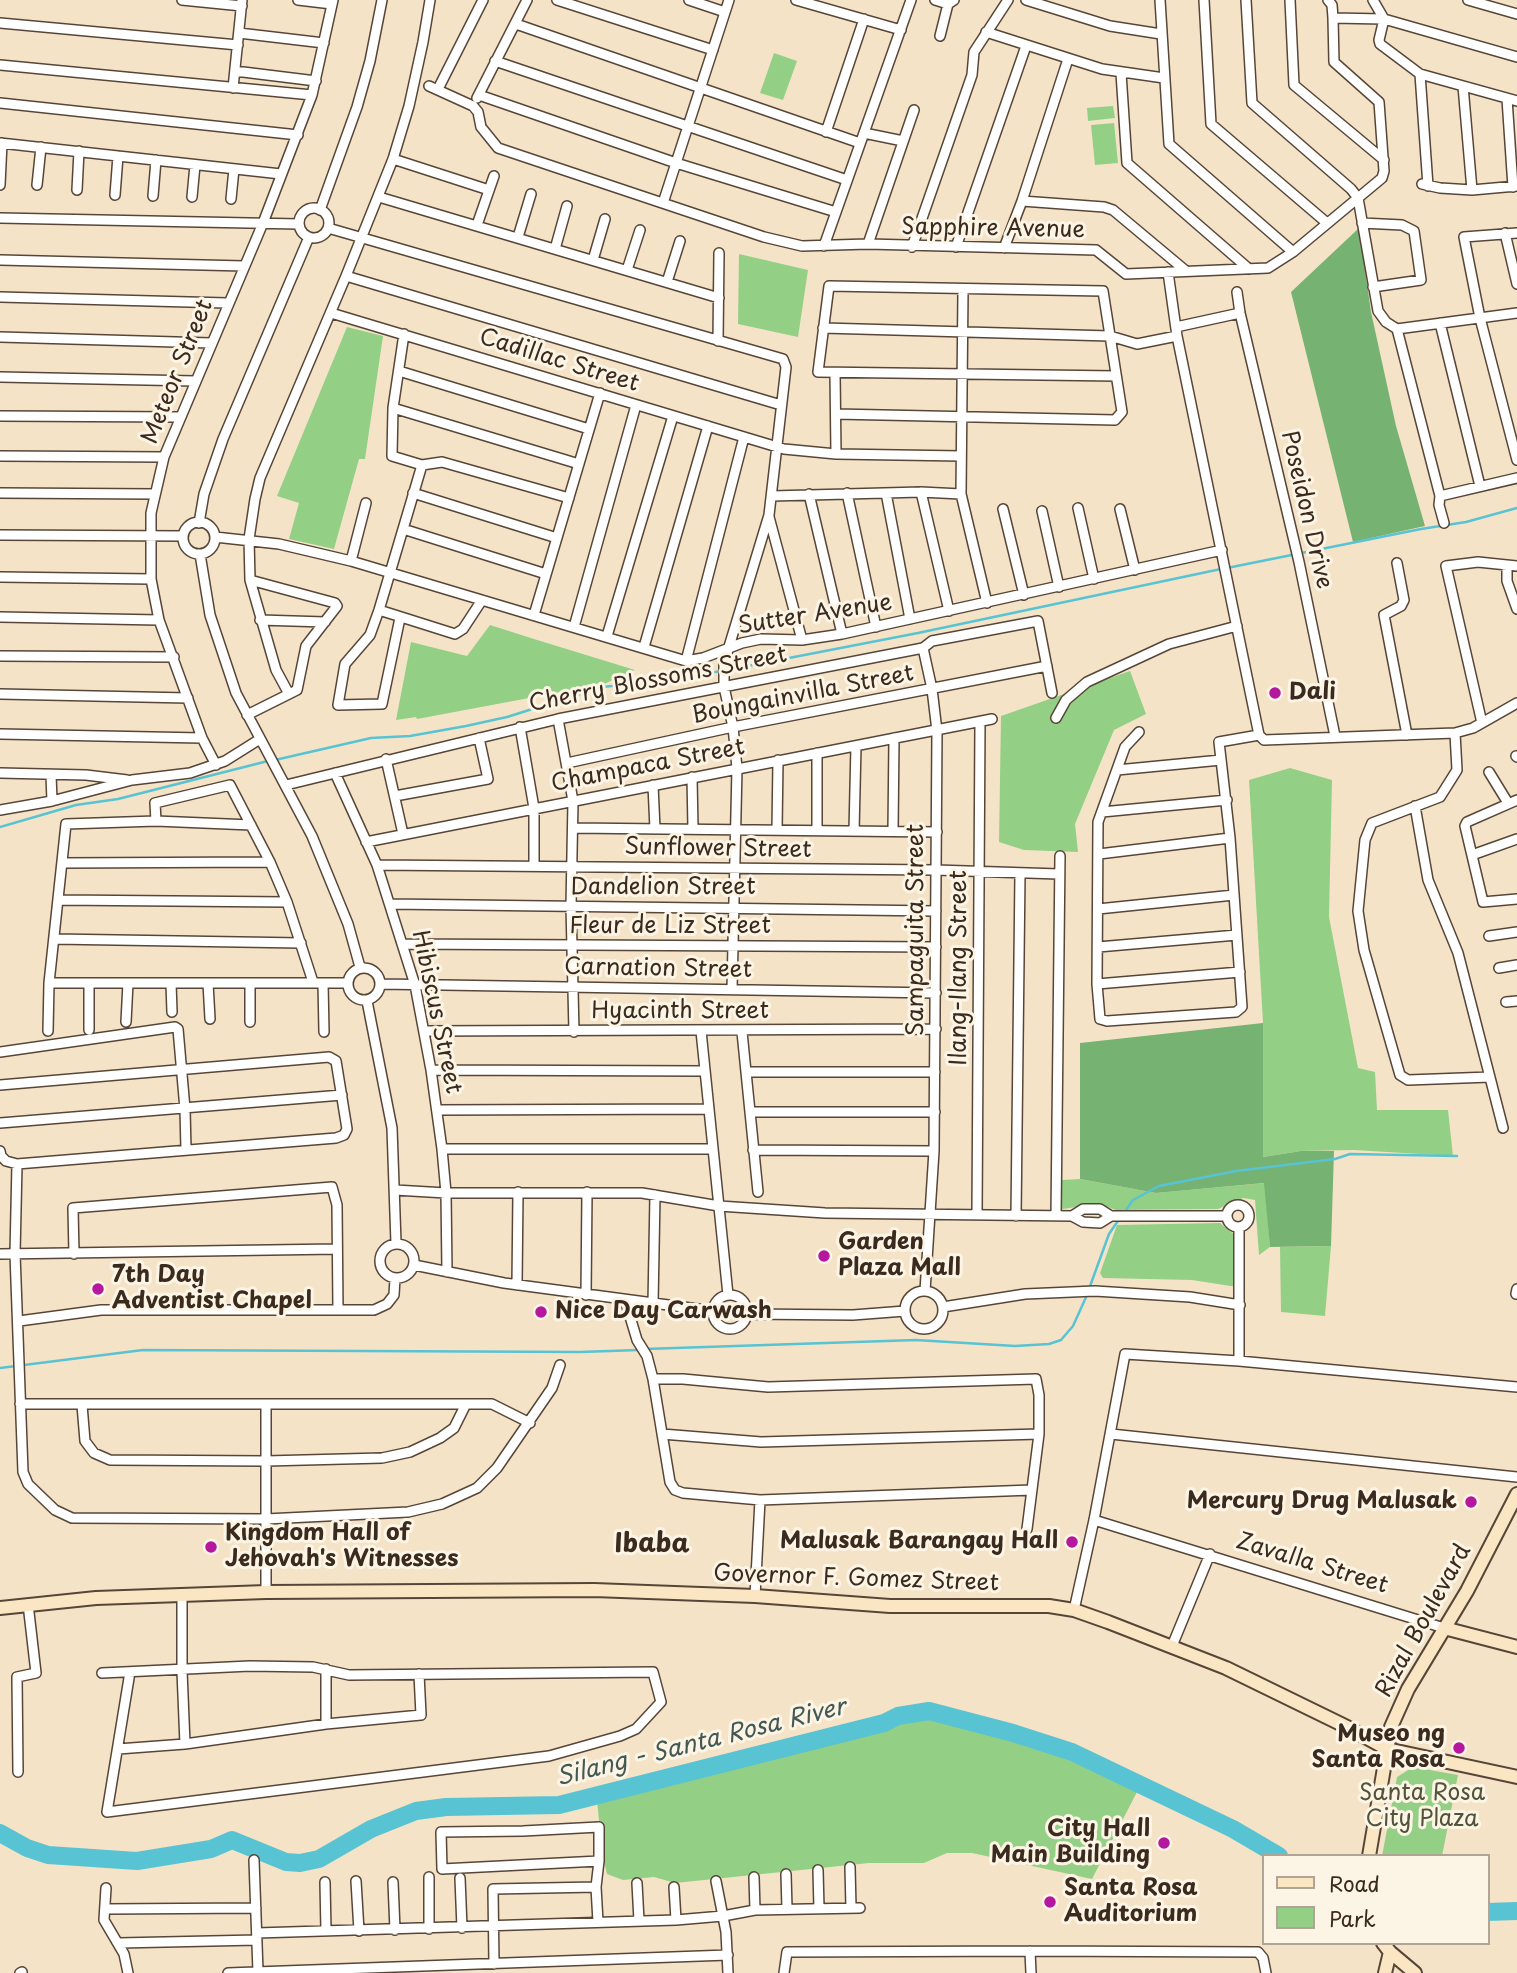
<!DOCTYPE html>
<style>
body{margin:0}
#map{position:relative;width:1517px;height:1973px;overflow:hidden;background:#f5e3c8;font-family:"Playpen Sans",sans-serif}
canvas{display:block}
.legend{position:absolute;left:1262px;top:1854px;width:228px;height:91px;box-sizing:border-box;background:#fcf5e5;border:2px solid #afa495;margin:0;padding:9px 12px;list-style:none;font-size:21px;color:#3b2a1e}
.legend li{display:flex;align-items:center;gap:14px;height:35px}
.legend b{width:35px;border:2px solid #afa495}
</style>
<div id="map">
<canvas width="1517" height="1973"></canvas>
<ul class="legend">
<li><b style="height:9px;background:#fbe6c3"></b>Road</li>
<li><b style="height:19px;background:#93d085"></b>Park</li>
</ul>
</div>
<script>
const c = document.querySelector('canvas').getContext('2d');
c.lineJoin = 'round';
function paint(path, color) { c.fillStyle = color; c.fill(path, 'evenodd'); }
const poly = rows => new Path2D(rows.map(r => 'M' + r).join(''));
function strokePath(path, color, width, dash) { c.strokeStyle = color; c.lineWidth = width; c.lineCap = dash ? 'butt' : 'round'; c.setLineDash(dash || []); c.stroke(path); }
function label(font, color, halo, rows, align = 'center') {
  c.font = font + ' "Playpen Sans",sans-serif'; c.lineWidth = 6; c.setLineDash([]); c.textBaseline = 'middle'; c.strokeStyle = halo; c.fillStyle = color; for (const [text, x, y, turn = 0] of rows) {
    c.save(); c.translate(x, y); c.rotate((+turn || 0) * Math.PI / 180); c.textAlign = isNaN(turn) ? turn : align; if (halo) c.strokeText(text, 0, 0); c.fillText(text, 0, 0); c.restore();
  }
}
const green = poly([
 [774,53,797,61,783,100,760,93],
 [1113,106,1115,118,1088,121,1087,108],
 [1114,123,1118,163,1095,165,1091,125],
 [739,254,808,270,798,337,738,324],
 [347,327,383,336,365,459,359,459,334,549,289,539,299,503,277,496],
 [490,625,534,639,635,670,604,684,417,719,416,717,396,720,411,642,467,656],
 [1130,671,1146,714,1114,730,1075,824,1078,852,1024,850,999,842,1001,716],
 [1290,768,1332,780,1329,917,1358,1068,1375,1072,1377,1110,1448,1110,1453,1156,1354,1150,1301,1151,1263,1157,1263,1023,1249,780],
 [1080,1179,1156,1193,1265,1183,1270,1247,1259,1255,1255,1200,1243,1198,1218,1209,1116,1210,1100,1204,1062,1209,1062,1180],
 [1220,1223,1236,1236,1237,1287,1192,1280,1103,1278,1100,1273,1117,1225],
 [1331,1246,1325,1316,1281,1312,1280,1247],
 [928,1717,1024,1739,1137,1792,1092,1879,972,1853,947,1853,924,1863,869,1863,675,1883,654,1877,623,1880,607,1874,603,1858,597,1801,738,1763,860,1733,881,1731,902,1722],
 [1413,1767,1458,1775,1442,1856,1382,1856,1397,1777]
]);
const forest = poly([
 [1359,228,1371,312,1396,426,1425,526,1353,542,1291,292],
 [1263,1023,1263,1157,1301,1151,1334,1151,1331,1246,1270,1247,1264,1183,1156,1193,1080,1179,1080,1043]
]);
const stream = poly([
 [1227,568,1421,529,1466,522,1517,508],
 [727,670,918,633,1221,569],
 [275,760,371,738,410,736,466,726,507,717,602,687,684,679,720,671],
 [0,827,76,805,118,799,268,761],
 [1124,1213,1133,1200,1159,1186,1236,1171,1335,1159,1350,1154,1457,1156],
 [1089,1289,1109,1234,1120,1218],
 [645,1349,916,1340,1015,1346,1049,1344,1061,1340,1073,1326,1087,1295],
 [0,1368,143,1350,580,1352,639,1350]
]);
const river = poly([
 [0,1833,27,1848,48,1855,137,1861,211,1849,232,1840,286,1862,300,1863,319,1859,371,1829,416,1811,446,1807,559,1805,884,1723,898,1716,929,1711,1013,1733,1072,1752,1233,1829,1279,1856],
 [1487,1912,1517,1911]
]);
const street = poly([
 [182,0,242,6],
 [298,0,332,4],
 [557,0,713,50],
 [689,0,725,12],
 [796,0,901,30],
 [935,0,948,4],
 [1026,0,1110,26,1161,34],
 [1160,0,1169,144,1293,252],
 [1204,0,1211,124,1327,223],
 [1246,0,1252,103,1351,189,1358,198,1378,311,1386,322,1397,329],
 [1290,0,1294,85,1384,160],
 [1373,0,1384,19,1379,40,1380,44,1420,74,1517,101],
 [1468,0,1517,14],
 [1333,18,1384,19,1517,57],
 [0,23,238,45],
 [516,24,860,143],
 [986,32,1102,69,1164,78],
 [239,33,324,43],
 [940,36,948,4,954,0],
 [495,61,847,180],
 [0,65,312,95],
 [235,71,316,81],
 [1121,73,1127,163,1249,269],
 [1420,74,1428,186],
 [429,86,473,106,478,112,481,127,498,148,764,237,802,246,868,244,1096,250,1126,274,1268,268,1293,252,1382,178,1384,171,1379,102,1334,62,1333,18,1332,5,1328,0],
 [1463,86,1472,190],
 [233,88,242,0],
 [438,89,483,0],
 [479,95,676,163,836,212],
 [477,98,527,0],
 [1507,99,1513,187],
 [0,103,298,135],
 [826,132,864,19],
 [864,133,903,141],
 [0,143,281,174],
 [393,159,489,190],
 [1422,184,1440,188,1472,190,1517,186],
 [0,185,2,143],
 [37,185,41,147],
 [77,190,79,151],
 [115,195,118,156],
 [153,196,156,160],
 [192,197,195,165],
 [379,197,719,298],
 [231,199,234,169],
 [1022,201,1104,207,1113,210,1186,271],
 [663,203,729,0],
 '299 223a15 15 0 1 1 30 0a15 15 0 1 1-30 0Z',
 [320,210,357,107,370,61,382,0],
 [0,218,299,224],
 [1362,223,1402,225,1414,231,1421,280,1373,287],
 [477,225,494,176],
 [328,228,783,359,786,367,769,515,724,663,724,687,733,727,737,768,732,989],
 [1505,233,1517,284],
 [1517,233,1464,237,1480,318,1517,460],
 [518,237,531,194],
 [868,244,914,110],
 [824,246,911,0],
 [912,247,972,75,974,52,1008,0],
 [956,247,1026,46],
 [1004,248,1022,201,1068,59],
 [555,249,567,206],
 [0,260,244,266],
 [593,260,605,219],
 [627,270,640,230],
 [1168,272,1177,336,1259,735],
 [346,276,781,405],
 [667,282,680,241],
 [963,290,961,494,987,603],
 [1237,292,1240,313,1299,562,1335,736],
 [0,297,227,303],
 [331,313,784,449,836,454,961,456],
 [1440,323,1480,486],
 [1176,327,1240,313],
 [823,328,1110,336,1137,344,1177,336],
 [1397,329,1440,496,1439,505,1444,523],
 [1397,329,1517,313],
 [404,334,393,408,392,456,422,465,442,462,569,498],
 [0,337,211,343],
 [718,341,719,253],
 [399,371,589,429],
 [835,373,836,454],
 [0,377,195,381],
 [393,408,579,464],
 [836,414,1115,420,1122,412,1103,291,829,286,818,372,1116,376],
 [0,416,180,417],
 [0,456,164,457],
 [921,492,949,611],
 [0,493,155,494],
 [413,493,557,538],
 [847,493,876,627],
 [886,493,910,619],
 [809,494,842,634],
 [772,496,921,492,961,494],
 [1440,496,1517,478],
 [1078,508,1094,579],
 [1003,509,1024,595],
 [1120,509,1135,570],
 [1042,511,1059,587],
 [769,517,802,640],
 '183 538a16 16 0 1 1 32 0a16 16 0 1 1-32 0Z',
 [199,523,204,494,223,439,309,237],
 [403,529,546,574],
 [0,535,183,536],
 [215,537,279,544,351,561,686,661,703,658,742,643,761,639,802,640,842,634,1222,550],
 [200,554,210,615,236,693,312,836,348,924,360,967],
 [351,561,366,503],
 [1397,563,1404,600,1401,606,1384,615,1407,735],
 [1507,565,1507,581,1517,609],
 [0,577,151,579],
 [379,610,455,634,463,629,482,600],
 [534,615,600,393],
 [0,617,159,620],
 [400,618,382,704,338,705,345,664,370,635,379,610,422,465],
 [260,620,325,622],
 [574,627,636,405],
 [607,636,673,416],
 [644,647,708,426],
 [923,648,932,689,937,731,934,1151,925,1291],
 [0,656,174,657],
 [686,661,744,437],
 [0,694,188,698],
 [289,694,276,670,250,580,249,539,255,499,260,478,346,276,393,159,409,106,423,42,430,0],
 [247,715,297,690,306,646,337,606,335,603,250,580],
 [1056,718,1066,700,1087,682,1169,644,1237,626],
 [558,719,573,801,571,906,574,1032],
 [1482,723,1446,566,1478,562,1517,566],
 [520,727,534,808,534,866],
 [1139,732,1125,747,1098,822,1097,984,1100,1019,1107,1021,1236,1012,1242,1007,1230,838,1219,742,1259,735],
 [1455,733,1457,770,1440,797,1372,823,1365,840,1358,911,1364,950,1400,1075,1408,1080,1490,1077],
 [0,734,202,738],
 [1259,735,1264,740,1455,733,1473,728,1517,703],
 [817,753,817,830],
 [1516,756,1517,757],
 [386,759,403,834],
 [567,763,733,727,1047,666],
 [216,765,202,738,159,620,151,579,151,513,164,457,263,223,312,95,333,0],
 [1117,770,1221,760],
 [1489,772,1508,803],
 [0,773,86,775,127,780],
 [335,773,377,865,415,985,431,1070,442,1149,446,1193,447,1272],
 [51,775,52,801],
 [692,777,693,829],
 [286,785,558,719,923,648,932,641,1038,621,1052,693],
 [653,785,655,829],
 [395,796,488,779,479,738],
 [1517,800,1467,822,1465,826,1483,902,1517,899],
 [1415,806,1428,880,1458,953,1503,1128],
 [0,810,52,801,132,780,190,773,225,761,260,739],
 [1102,812,1227,800],
 [156,821,155,803,230,785,270,862,287,902,313,982],
 [573,828,937,832],
 [777,830,778,760],
 [854,831,856,746],
 [893,831,894,738],
 [366,842,992,719],
 [1099,854,1230,838],
 [1472,855,1517,839],
 [62,863,270,862],
 [377,865,936,870,1059,874],
 [58,900,287,902],
 [390,904,936,911],
 [1098,909,1234,895],
 [1489,936,1517,932],
 [54,939,301,943],
 [403,944,936,947],
 [1098,947,1237,935],
 '348 984a16 16 0 1 1 32 0a16 16 0 1 1-32 0Z',
 [1499,968,1517,965],
 [49,983,348,983],
 [171,983,172,1012],
 [208,983,210,1019],
 [323,983,324,1032],
 [381,984,936,993],
 [1097,984,1240,972],
 [367,1001,392,1128,396,1243],
 [1506,1002,1517,1001],
 [126,1022,128,983],
 [250,1022,250,983],
 [89,1030,89,983],
 [48,1031,49,983,66,824,156,821,251,825],
 [424,1031,936,1029],
 [701,1031,728,1295],
 [742,1032,758,1192],
 [0,1052,175,1027,178,1029,185,1109,186,1150],
 [431,1070,705,1071],
 [746,1072,935,1072],
 [0,1085,329,1057,336,1061,347,1129,344,1135,336,1138,17,1164,15,1254,23,1472,28,1484,55,1510,72,1518,266,1519,408,1512,442,1504,477,1488,497,1468,552,1388,560,1365],
 [437,1110,708,1109],
 [750,1112,935,1112],
 [0,1123,342,1095],
 [442,1149,713,1149],
 [753,1150,934,1151],
 [0,1151,1,1156,6,1161,17,1164],
 [395,1190,446,1193,642,1193,719,1206,825,1213,1072,1216,1083,1222,1100,1223,1111,1216],
 '1227 1216a11 11 0 1 1 22 0a11 11 0 1 1-22 0Z',
 [977,1215,980,722],
 [1016,1216,1020,873],
 [1056,1216,1060,856],
 [1072,1216,1083,1209,1100,1209,1111,1216,1227,1216],
 '380 1261a17 17 0 1 1 34 0a17 17 0 1 1-34 0Z',
 [0,1254,337,1249],
 [74,1254,73,1208,332,1187,337,1205,338,1310],
 [414,1265,504,1283,713,1311],
 [517,1285,518,1192],
 '905 1310a19 19 0 1 1 38 0a19 19 0 1 1-38 0Z',
 [1516,1294,1517,1289],
 [586,1295,587,1192],
 '713 1312a17 17 0 1 1 34 0a17 17 0 1 1-34 0Z',
 [625,1300,637,1340,647,1356,653,1379,670,1482,675,1490,683,1493,760,1500,1032,1490],
 [653,1304,655,1195],
 [943,1307,1025,1294,1095,1291,1190,1297,1240,1305],
 [747,1314,853,1315,905,1311],
 [19,1321,101,1310,374,1310,387,1304,394,1295,395,1278],
 [1239,1361,1239,1227],
 [653,1379,683,1379,768,1387,1036,1379,1039,1395,1039,1434,1027,1529],
 [20,1404,492,1404,530,1423],
 [266,1404,266,1592],
 [82,1405,85,1441,94,1453,110,1460,266,1461,382,1458,410,1452,440,1438,454,1428,466,1404],
 [662,1434,761,1442,1039,1434],
 [1111,1434,1517,1477],
 [1094,1520,1444,1628],
 [182,1595,182,1671,185,1744],
 [755,1596,760,1500],
 [1074,1610,1094,1520,1125,1354,1239,1361,1517,1387],
 [1172,1646,1210,1554],
 [326,1669,326,1724],
 [102,1673,250,1666,313,1667,349,1675,653,1672,661,1702,636,1729,620,1736,549,1756,107,1812,130,1672],
 [118,1749,185,1744,326,1724,421,1715,419,1674],
 [18,1772,17,1677,36,1673,28,1604],
 [254,1860,258,1972],
 [850,1867,851,1908],
 [818,1870,819,1909],
 [786,1874,787,1909],
 [429,1877,429,1929],
 [754,1877,755,1910],
 [460,1878,462,1928],
 [356,1881,359,1931],
 [716,1881,726,1932,728,1973],
 [325,1882,326,1931],
 [393,1882,395,1930],
 [637,1883,639,1921],
 [674,1887,676,1920],
 [106,1888,104,1920,124,1954,128,1973],
 [106,1909,256,1908],
 [598,1922,596,1887,599,1861,599,1827,523,1831,441,1832,442,1869,599,1861],
 [257,1933,676,1920,723,1916,755,1910,860,1908],
 [119,1943,257,1940],
 [1030,1951,1031,1973],
 [494,1964,493,1889,596,1887],
 [20,1973,22,1972],
 [228,1973,728,1955],
 [784,1973,787,1952,1030,1951,1258,1952,1263,1958,1266,1973]
]);
const secondary = poly([
 [0,1608,96,1598,266,1592,594,1590,755,1596,890,1606,1049,1606,1074,1610,1108,1622,1226,1668,1347,1727,1387,1749,1517,1777],
 [1444,1628,1517,1647],
 [1369,1856,1391,1727,1408,1689,1467,1591,1517,1494],
 [1383,1943,1390,1952,1415,1973],
 [1385,1973,1390,1952]
]);
const markers = [
 [1275,693,7,"#b5179e"],
 [824,1256,7,"#b5179e"],
 [98,1289,7,"#b5179e"],
 [541,1312,7,"#b5179e"],
 [1471,1502,7,"#b5179e"],
 [1072,1542,7,"#b5179e"],
 [211,1547,7,"#b5179e"],
 [1459,1748,7,"#b5179e"],
 [1164,1843,7,"#b5179e"],
 [1050,1902,7,"#b5179e"]
];
const streetNames = [
 ["Sapphire Avenue",993,229,1],
 ["Cadillac Street",559,361,17],
 ["Meteor Street",178,372,-68],
 ["Poseidon Drive",1306,510,77],
 ["Sutter Avenue",815,615,-9],
 ["Cherry Blossoms Street",658,680,-11],
 ["Boungainvilla Street",803,695,-11],
 ["Champaca Street",648,766,-11],
 ["Sunflower Street",718,849,1],
 ["Dandelion Street",663,888],
 ["Fleur de Liz Street",670,927],
 ["Sampaguita Street",917,930,-90],
 ["Ilang-Ilang Street",960,968,-90],
 ["Carnation Street",658,969,1],
 ["Hibiscus Street",436,1012,78],
 ["Hyacinth Street",680,1012],
 ["Zavalla Street",1312,1564,17],
 ["Governor F. Gomez Street",856,1579,2],
 ["Rizal Boulevard",1424,1621,-61]
];
const poiNames = [
 ["Dali",1289,693],
 ["Garden",838,1243],
 ["Plaza Mall",838,1269],
 ["7th Day",112,1276],
 ["Adventist Chapel",112,1302],
 ["Nice Day Carwash",555,1312],
 ["Mercury Drug Malusak",1457,1502,"right"],
 ["Kingdom Hall of",225,1534],
 ["Jehovah's Witnesses",225,1560],
 ["Malusak Barangay Hall",1058,1542,"right"],
 ["Museo ng",1445,1735,"right"],
 ["Santa Rosa",1445,1761,"right"],
 ["City Hall",1150,1830,"right"],
 ["Main Building",1150,1856,"right"],
 ["Santa Rosa",1064,1889],
 ["Auditorium",1064,1915]
];
const parkNames = [
 ["Santa Rosa",1422,1794],
 ["City Plaza",1422,1820]
];
const waterNames = [
 ["Silang - Santa Rosa River",701,1743,-14]
];
const quarterNames = [
 ["Ibaba",652,1545]
];
paint(green, '#93d085');
paint(forest, '#76b272');
strokePath(stream, '#58c3d3', 2.5);
strokePath(river, '#58c3d3', 18);
strokePath(street, '#574638', 12);
strokePath(secondary, '#574638', 16);
strokePath(street, '#fff', 9);
strokePath(secondary, '#fbe6c3', 12);
for (const [x, y, r, color] of markers) { const dot = new Path2D(); dot.arc(x, y, r, 0, 2 * Math.PI); c.fillStyle = color; c.fill(dot); strokePath(dot, '#fcf5e5', 2.5); }
label('23px', '#3b2a1e', '#fcf5e5', streetNames);
label('bold 23px', '#3b2a1e', '#fcf5e5', poiNames, 'left');
label('23px', '#515438', '#fcf5e5', parkNames);
label('italic 24px', '#445854', '#fcf5e5', waterNames);
label('bold 26px', '#3b2a1e', '#fcf5e5', quarterNames);
</script>
